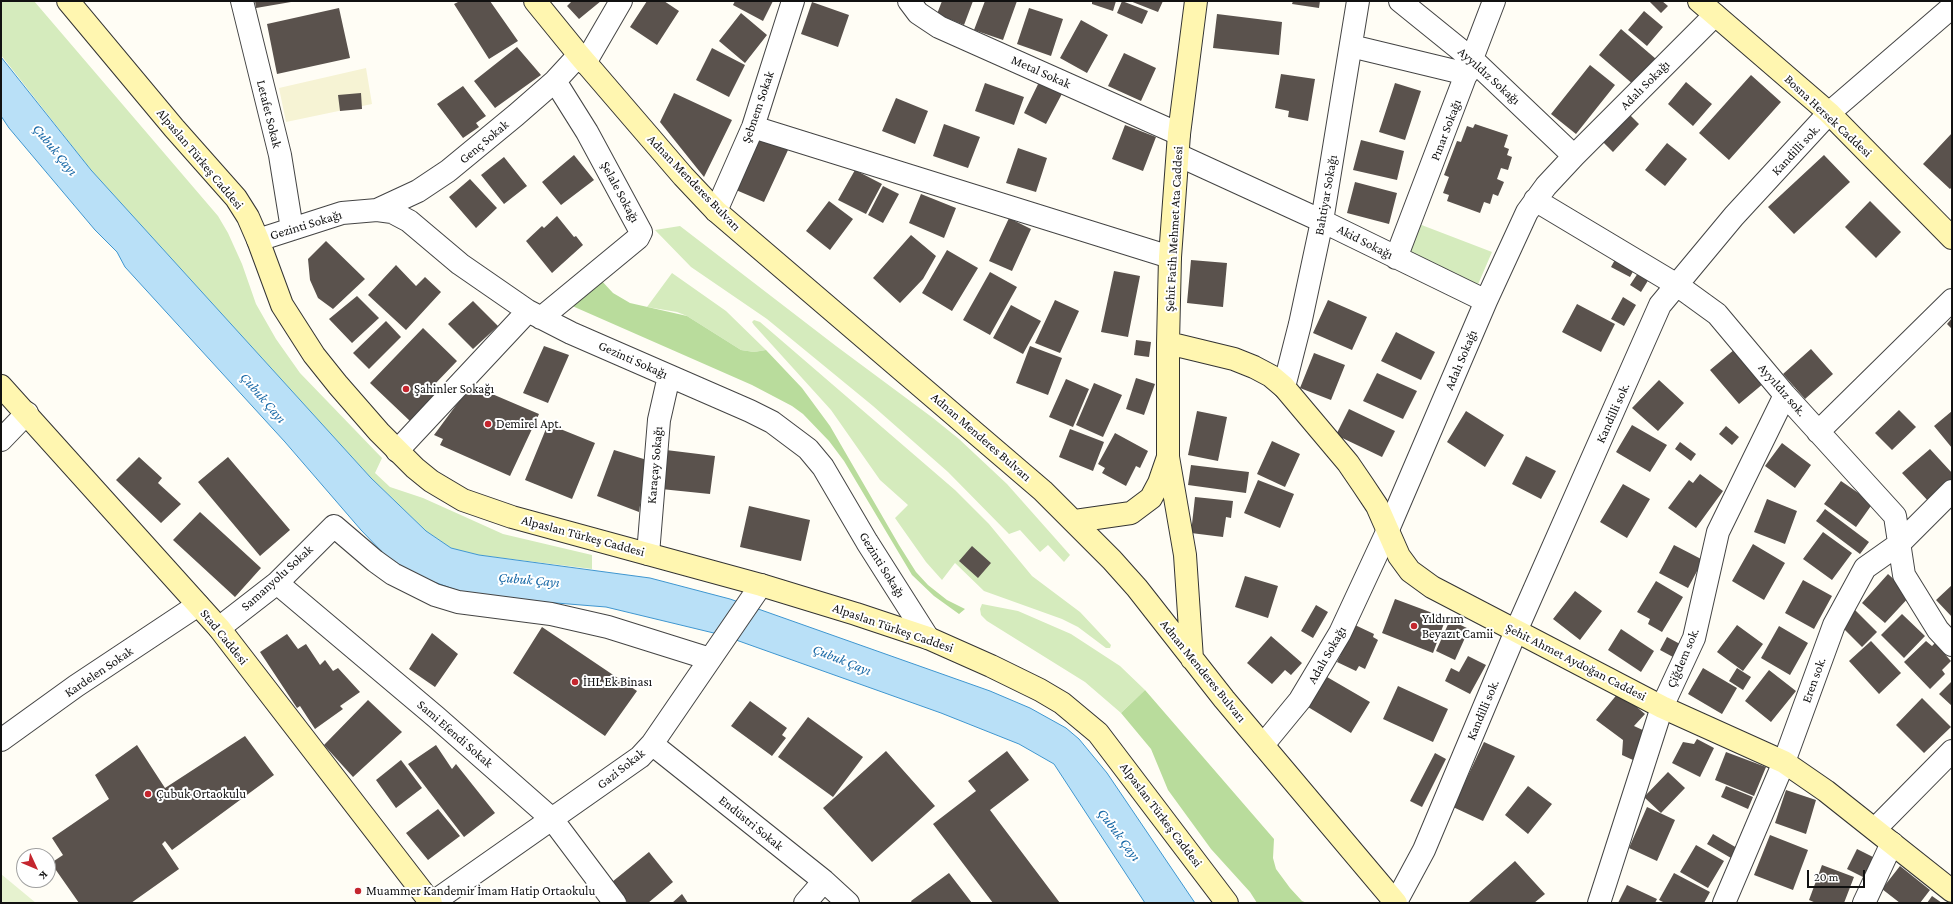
<!DOCTYPE html>
<meta charset="utf-8">
<style>
body{margin:0}
#map{position:relative;width:1953px;height:904px;overflow:hidden;background:#fffdf5;font-family:"Crimson Pro",serif}
canvas{display:block}
.frame{position:absolute;inset:0;border:2px solid #111;pointer-events:none}
.north{position:absolute;left:16px;top:848px;width:40px;height:40px;box-sizing:border-box;background:#fff;border:1px solid #a0a0a0;border-radius:50%;rotate:134deg;font-size:11px;font-weight:700;line-height:16px;text-align:center;color:#111}
.north::after{content:'';display:block;margin:auto;width:14px;height:18px;background:#c4262e;clip-path:polygon(50% 0,100% 100%,50% 72%,0 100%)}
.scale{position:absolute;left:1807px;top:870px;width:58px;height:18px;box-sizing:border-box;border:2px solid #111;border-top:0;padding-left:5px;font-size:12px;line-height:14px;white-space:nowrap;color:#111;-webkit-text-stroke:3px #fff;paint-order:stroke}
</style>
<div id="map">
<canvas width="1953" height="904"></canvas>
<div class="frame"></div>
<div class="north">K</div>
<div class="scale">20 m</div>
</div>
<script>
const c = document.querySelector('canvas').getContext('2d');
c.lineJoin = 'round';
function paint(path, color) { c.fillStyle = color; c.fill(path, 'evenodd'); }
const poly = rows => new Path2D(rows.map(r => 'M' + r).join(''));
function strokePath(path, color, width, dash) { c.strokeStyle = color; c.lineWidth = width; c.lineCap = dash ? 'butt' : 'round'; c.setLineDash(dash || []); c.stroke(path); }
function label(font, color, halo, rows, align = 'center') {
  c.font = font + ' "Crimson Pro",serif'; c.lineWidth = 4; c.setLineDash([]); c.textBaseline = 'middle'; c.strokeStyle = halo; c.fillStyle = color; for (const [text, x, y, turn = 0] of rows) {
    c.save(); c.translate(x, y); c.rotate((+turn || 0) * Math.PI / 180); c.textAlign = isNaN(turn) ? turn : align; if (halo) c.strokeText(text, 0, 0); c.fillText(text, 0, 0); c.restore();
  }
}
const farmland = poly([
 [366,68,372,104,286,122,279,88]
]);
const green = poly([
 [1,1,34,1,218,216,228,233,242,264,256,304,276,339,300,373,382,458,375,473,390,487,423,498,503,534,592,555,592,569,479,555,451,548,426,531,371,478,91,170,1,55],
 [1419,224,1492,252,1476,289,1407,254],
 [680,226,836,346,933,418,959,439,1007,484,1070,555,1064,562,1048,545,1040,552,1020,530,1009,534,948,472,873,406,767,319,691,267,655,230],
 [672,273,726,311,766,350,754,352,741,350,687,316,677,312,647,307],
 [754,320,760,322,955,490,989,524,1032,576,1080,612,1111,645,1110,648,1106,648,1078,627,1062,619,984,591,955,563,942,580,926,562,895,518,908,505,880,480,831,410,754,325,752,322],
 [982,604,1018,611,1071,634,1120,666,1145,690,1121,713,1085,682,987,621,981,615,980,609]
]);
const forest = poly([
 [600,279,613,293,630,303,687,316,741,350,754,352,766,350,802,388,830,426,899,545,916,572,928,585,947,600,965,609,959,614,934,596,912,575,844,461,829,441,803,414,792,406,752,385,570,305],
 [1145,690,1274,839,1273,858,1276,869,1290,888,1302,901,1307,903,1257,903,1250,892,1211,849,1168,790,1151,749,1121,713]
]);
const pitch = poly([
 [1,874,36,903,1,903]
]);
const water = poly([
 [1,57,91,170,371,478,426,531,451,548,479,555,650,578,730,599,990,691,1030,708,1066,728,1079,739,1107,773,1195,903,1145,903,1054,764,1019,744,941,713,722,635,606,607,519,600,462,592,434,582,409,571,385,555,361,530,285,442,125,267,117,252,95,230,9,128,1,116,1,57]
]);
const building = poly([
 [255,1,291,1,291,2,256,8],
 [460,1,490,1,518,41,489,59,454,4],
 [572,1,601,1,579,19,567,6],
 [647,1,664,1,679,11,657,45,630,27],
 [735,1,773,1,763,21,733,5],
 [942,1,973,1,964,25,937,14],
 [985,1,1017,1,1003,40,974,30],
 [1092,1,1116,1,1113,11,1092,4],
 [1122,1,1148,11,1142,24,1117,13],
 [1130,1,1163,1,1158,12],
 [1293,1,1320,1,1319,8,1292,4],
 [1649,1,1662,1,1668,6,1661,13],
 [812,2,849,15,838,47,801,34],
 [339,8,350,58,277,74,267,24],
 [1029,8,1063,19,1051,56,1017,44],
 [1644,11,1663,27,1647,46,1628,30],
 [741,13,767,35,745,63,719,41],
 [1217,14,1282,22,1279,55,1213,48],
 [1081,20,1108,35,1087,73,1060,58],
 [1621,29,1656,59,1634,85,1599,55],
 [517,47,541,75,495,108,474,81],
 [712,48,745,65,729,97,696,80],
 [1124,53,1156,68,1141,101,1108,86],
 [1590,65,1615,85,1576,134,1551,114],
 [1281,74,1315,79,1308,121,1288,117,1289,111,1275,108],
 [1751,75,1781,102,1729,160,1699,133],
 [1042,76,1065,88,1046,124,1024,113],
 [1686,82,1712,104,1693,126,1668,104],
 [985,83,1024,97,1014,125,975,111],
 [1395,83,1421,91,1405,140,1379,132],
 [463,86,486,116,476,123,479,127,463,138,437,104],
 [361,93,362,109,340,111,338,95],
 [674,93,732,120,704,177,660,122],
 [896,98,928,111,915,144,882,131],
 [1630,115,1639,124,1613,152,1603,142],
 [944,124,980,137,968,168,933,156],
 [1475,124,1508,135,1504,147,1509,149,1507,155,1512,157,1508,170,1501,168,1497,179,1504,182,1498,196,1493,194,1490,204,1484,202,1480,213,1447,201,1449,195,1443,193,1449,177,1444,175,1457,141,1461,142,1467,126,1473,128],
 [1125,125,1156,137,1143,171,1112,159],
 [1952,133,1952,187,1950,189,1923,164],
 [759,137,788,150,764,202,736,190],
 [1361,140,1404,151,1397,180,1353,170],
 [1667,143,1687,159,1665,186,1645,170],
 [1018,148,1047,158,1036,192,1006,183],
 [574,155,594,180,561,205,542,182],
 [1824,155,1850,182,1794,234,1768,207],
 [504,157,527,186,504,204,481,175],
 [855,170,882,184,866,214,838,200],
 [470,179,497,208,476,228,449,197],
 [1355,182,1397,193,1389,224,1347,213],
 [883,186,899,194,883,223,868,215],
 [921,194,956,208,944,238,909,223],
 [829,201,853,219,830,250,806,231],
 [1870,201,1901,232,1876,258,1845,227],
 [557,216,574,237,576,236,583,245,552,273,526,241,542,226,544,228],
 [1009,218,1031,229,1012,271,989,261],
 [911,235,936,256,923,279,900,303,873,278],
 [326,241,365,279,333,309,318,298,310,280,308,259],
 [947,250,978,268,952,311,922,293],
 [1617,256,1636,266,1630,277,1611,267],
 [1191,260,1227,263,1223,307,1187,303],
 [396,265,416,286,425,277,441,292,406,330,368,295],
 [1642,267,1652,274,1641,292,1630,285],
 [1114,271,1140,276,1128,337,1101,332],
 [990,272,1017,287,990,335,963,320],
 [357,296,379,318,352,343,329,319],
 [1623,297,1636,305,1624,326,1611,319],
 [1055,300,1079,311,1060,353,1035,343],
 [1328,300,1367,317,1352,350,1313,333],
 [473,301,498,326,473,349,448,324],
 [1577,304,1615,324,1601,352,1562,332],
 [1011,305,1041,321,1023,354,993,338],
 [1952,318,1952,329,1947,324],
 [386,321,401,337,369,369,353,353],
 [423,328,457,361,433,386,438,391,410,421,370,383],
 [1396,332,1435,352,1421,380,1381,361],
 [1136,340,1151,342,1149,357,1134,355],
 [544,346,569,355,548,403,523,393],
 [1030,346,1062,358,1048,395,1016,383],
 [1735,349,1764,383,1739,404,1710,370],
 [1811,349,1833,374,1805,399,1783,374],
 [1314,353,1345,365,1331,400,1300,388],
 [1377,373,1417,391,1403,419,1363,401],
 [1136,378,1155,384,1144,415,1126,409],
 [1066,379,1089,389,1073,427,1049,417],
 [1659,380,1684,403,1658,431,1632,408],
 [1094,383,1122,395,1103,437,1076,425],
 [471,385,539,414,510,476,440,445,443,439,434,435],
 [1349,409,1395,431,1382,457,1336,435],
 [1899,410,1916,427,1892,450,1875,433],
 [1197,411,1227,417,1218,461,1188,455],
 [1466,411,1504,435,1485,467,1447,442],
 [1952,411,1952,448,1934,426],
 [548,424,595,443,572,499,525,480],
 [1632,425,1667,445,1650,472,1616,452],
 [1726,426,1739,437,1732,445,1719,434],
 [1070,429,1104,442,1093,471,1059,457],
 [1115,433,1148,451,1140,468,1136,466,1126,486,1102,473,1105,468,1098,464],
 [1272,441,1300,454,1285,487,1257,474],
 [1680,442,1696,454,1691,461,1675,449],
 [1782,443,1811,465,1795,488,1765,466],
 [1930,449,1952,473,1952,483,1930,503,1902,473],
 [614,450,647,460,639,512,597,496],
 [666,450,715,456,710,494,661,489],
 [1526,456,1556,471,1541,499,1512,484],
 [139,457,162,478,158,483,181,504,161,523,116,480],
 [228,457,290,530,260,556,198,482],
 [1191,465,1249,472,1246,493,1188,485],
 [1700,474,1723,491,1696,528,1668,508,1689,480,1693,483],
 [1258,480,1294,494,1280,528,1244,513],
 [1841,481,1873,503,1856,527,1824,504],
 [1623,484,1650,499,1627,538,1600,522],
 [1195,497,1233,501,1231,518,1226,517,1223,537,1191,533],
 [1767,499,1797,511,1785,544,1754,532],
 [749,506,810,520,801,561,740,547],
 [1825,509,1869,542,1860,554,1816,521],
 [200,512,261,568,235,597,173,540],
 [1823,532,1852,553,1832,580,1803,559],
 [1753,544,1785,563,1764,600,1732,581],
 [1674,545,1703,560,1688,588,1659,573],
 [972,546,991,563,978,578,959,561],
 [1888,574,1911,595,1885,623,1862,603],
 [1245,576,1278,586,1268,618,1235,607],
 [1803,580,1832,596,1814,629,1785,613],
 [1656,581,1683,597,1662,632,1648,624,1650,619,1637,612],
 [1952,585,1952,617,1936,600],
 [1575,591,1602,611,1580,640,1553,619],
 [1395,599,1446,618,1433,653,1382,633],
 [1316,605,1328,612,1313,638,1301,631],
 [1855,610,1877,632,1862,647,1840,625],
 [1902,614,1925,636,1904,658,1881,635],
 [1450,620,1469,629,1455,660,1436,651],
 [1355,625,1374,634,1373,637,1378,640,1365,669,1359,666,1356,671,1337,662,1341,654,1337,653],
 [1737,625,1763,644,1743,671,1717,652],
 [1779,626,1808,643,1790,675,1761,658],
 [542,627,637,691,605,736,513,673],
 [1621,629,1654,651,1641,672,1608,650],
 [432,633,458,654,435,687,409,669],
 [287,634,298,649,306,644,320,665,325,660,333,671,338,668,360,692,340,706,343,709,315,729,300,706,297,708,260,652],
 [1271,636,1302,663,1291,675,1285,670,1272,684,1247,663],
 [1667,637,1680,644,1673,657,1660,650],
 [1871,641,1901,673,1879,694,1849,661],
 [1926,641,1932,646,1935,643,1951,661,1942,670,1945,674,1930,689,1904,662],
 [1468,656,1486,665,1470,694,1445,681,1451,668,1459,672],
 [1703,668,1737,688,1722,714,1688,694],
 [1737,668,1751,677,1743,690,1729,681],
 [1769,670,1796,691,1771,722,1745,701],
 [1327,677,1370,702,1351,733,1308,707],
 [1952,681,1952,706,1939,694],
 [1398,686,1448,709,1433,742,1383,719],
 [1619,692,1645,714,1634,726,1647,732,1633,760,1622,755,1623,740,1596,720],
 [1922,698,1951,727,1924,753,1896,725],
 [368,700,402,732,353,777,324,745],
 [750,701,787,728,782,735,786,738,772,756,731,726],
 [808,717,863,757,833,797,778,757],
 [245,736,274,775,172,850,165,841,162,844,179,869,131,903,79,903,51,863,63,855,52,838,109,799,95,775,137,745,165,788],
 [1697,739,1714,748,1700,777,1672,763,1683,742,1694,744],
 [1484,742,1515,756,1483,821,1453,807],
 [436,745,452,769,456,764,495,813,464,837,408,764],
 [886,751,935,806,872,862,823,808],
 [1007,751,1029,780,990,810,1060,903,993,903,933,824,976,791,968,781],
 [1726,752,1766,767,1754,796,1715,780],
 [1435,753,1446,759,1422,807,1410,801],
 [401,760,422,788,396,808,376,780],
 [1668,772,1685,788,1661,813,1644,797],
 [1528,786,1552,804,1528,834,1505,815],
 [1726,786,1753,797,1748,809,1721,797],
 [1786,790,1816,800,1806,834,1775,823],
 [1647,807,1675,820,1657,861,1629,848],
 [438,809,460,836,428,860,406,833],
 [1713,834,1737,848,1731,858,1707,844],
 [1770,835,1808,850,1793,890,1754,875],
 [1696,845,1724,861,1708,888,1680,872],
 [1857,849,1877,859,1867,879,1847,869],
 [649,852,673,882,648,903,628,903,612,882],
 [1515,861,1545,894,1534,903,1468,903],
 [1822,865,1854,877,1844,903,1816,903,1809,900],
 [1900,866,1930,890,1920,903,1900,903,1882,889],
 [949,873,972,903,912,903,911,901],
 [1674,873,1710,892,1704,903,1665,903,1659,900],
 [1627,885,1657,899,1655,903,1618,903],
 [682,894,688,903,672,903],
 [1932,896,1942,903,1927,903]
]);
const street = poly([
 [242,1,280,155,292,229],
 [909,1,918,13,939,27,1179,134],
 [1400,1,1473,60,1574,156],
 [1351,46,1467,74],
 [585,63,621,1],
 [753,127,1170,257],
 [1178,155,1322,221,1486,301],
 [1535,200,1677,285,1717,314,1785,395,1895,516,1904,575,1938,630,1952,645],
 [377,210,418,191,448,171,516,115,555,81,579,55],
 [716,211,753,127,793,1],
 [258,240,342,213,377,210,392,212,409,221,460,264,528,311,571,333,750,411,772,422,808,449,823,467,867,542,928,638],
 [1396,258,1494,1],
 [541,318,638,238,641,232,587,132,555,81],
 [1284,387,1300,324,1322,221,1358,1],
 [1818,432,1952,300],
 [1,440,27,413],
 [397,451,528,311],
 [648,554,659,420,669,376],
 [277,583,436,717,552,819,615,903],
 [219,628,277,583,334,526,375,561,393,574,435,595,458,602,551,614,608,627,710,659],
 [1,740,76,686,198,605],
 [652,744,824,881,848,903],
 [1263,745,1300,700,1340,633,1387,532,1486,301,1527,212,1546,186,1574,156,1715,15],
 [1875,829,1952,751],
 [1396,902,1424,850,1516,631,1660,305,1734,216,1829,113,1952,7],
 [432,903,640,757,652,744,761,585],
 [805,903,824,881],
 [1599,903,1662,707,1694,638,1718,532,1785,395],
 [1724,903,1784,762,1834,625,1865,568,1899,544,1952,491],
 [1864,903,1892,843]
]);
const secondary = poly([
 [68,1,174,128,236,198,248,217,258,240,282,305,314,355,338,385,379,432,415,468,431,481,463,500,512,517,761,585,856,614,928,638,991,666,1040,690,1062,703,1098,733,1227,903],
 [535,1,579,55,683,176,716,211,1043,491,1112,560,1137,588,1224,699,1396,903],
 [1699,1,1829,113,1952,238],
 [1168,343,1234,359,1254,367,1271,376,1284,387,1348,463,1363,485,1377,506,1399,556,1410,571,1432,587,1662,707,1784,762,1826,791,1952,891],
 [1,386,219,628,431,903],
 [1168,457,1168,343,1170,257,1179,134,1196,1],
 [1075,521,1131,513,1151,498,1159,483,1168,457,1185,555,1192,659]
]);
const markers = [
 [406,389,4,"#c4262e"],
 [488,424,4,"#c4262e"],
 [1414,626,4,"#c4262e"],
 [575,682,4,"#c4262e"],
 [148,794,4,"#c4262e"],
 [358,891,4,"#c4262e"]
];
const streetNames = [
 ["Metal Sokak",1041,72,24],
 ["Ayyıldız Sokağı",1489,76,42],
 ["Adalı Sokağı",1645,85,-45],
 ["Şebnem Sokak",758,107,-71],
 ["Letafet Sokak",269,114,76],
 ["Bosna Hersek Caddesi",1828,116,43],
 ["Pınar Sokağı",1446,130,-69],
 ["Genç Sokak",484,142,-40],
 ["Kandilli sok.",1796,150,-47],
 ["Alpaslan Türkeş Caddesi",200,159,50],
 ["Adnan Menderes Bulvarı",694,183,46],
 ["Şelale Sokağı",620,192,62],
 ["Bahtiyar Sokağı",1326,195,-80],
 ["Gezinti Sokağı",306,225,-17],
 ["Şehit Fatih Mehmet Ata Caddesi",1174,229,-87],
 ["Akid Sokağı",1365,242,27],
 ["Gezinti Sokağı",633,360,24],
 ["Adalı Sokağı",1461,360,-67],
 ["Ayyıldız sok.",1782,390,49],
 ["Kandilli sok.",1613,413,-66],
 ["Adnan Menderes Bulvarı",981,437,41],
 ["Karaçay Sokağı",655,465,-85],
 ["Alpaslan Türkeş Caddesi",583,536,15],
 ["Gezinti Sokağı",882,565,58],
 ["Samanyolu Sokak",277,578,-42],
 ["Alpaslan Türkeş Caddesi",893,628,19],
 ["Stad Caddesi",224,637,51],
 ["Adalı Sokağı",1327,655,-60],
 ["Çiğdem sok.",1683,658,-67],
 ["Şehit Ahmet Aydoğan Caddesi",1576,662,27],
 ["Adnan Menderes Bulvarı",1203,671,51],
 ["Kardelen Sokak",99,672,-34],
 ["Eren sok.",1814,680,-70],
 ["Kandilli sok.",1483,710,-67],
 ["Sami Efendi Sokak",455,734,41],
 ["Gazi Sokak",621,769,-38],
 ["Alpaslan Türkeş Caddesi",1161,815,53],
 ["Endüstri Sokak",751,823,39]
];
const poiNames = [
 ["Şahinler Sokağı",414,389],
 ["Demirel Apt.",496,424],
 ["Yıldırım",1422,619],
 ["Beyazıt Camii",1422,634],
 ["İHL Ek Binası",583,682],
 ["Çubuk Ortaokulu",156,794],
 ["Muammer Kandemir İmam Hatip Ortaokulu",366,891]
];
const waterNames = [
 ["Çubuk Çayı",55,150,51],
 ["Çubuk Çayı",263,398,49],
 ["Çubuk Çayı",529,580,5],
 ["Çubuk Çayı",842,660,22],
 ["Çubuk Çayı",1119,835,53]
];
paint(farmland, '#f6f3d4');
paint(green, '#d5ebbd');
paint(forest, '#b9dc9c');
paint(pitch, '#e6f2cf');
paint(water, '#b9e0f7');
strokePath(water, '#3f96cf', 1);
paint(building, '#5a524d');
strokePath(street, '#444', 24);
strokePath(secondary, '#333', 24);
strokePath(street, '#fff', 22);
strokePath(secondary, '#fff6b0', 22);
for (const [x, y, r, color] of markers) { const dot = new Path2D(); dot.arc(x, y, r, 0, 2 * Math.PI); c.fillStyle = color; c.fill(dot); strokePath(dot, '#fff', 1.5); }
label('13px', '#111', '#fff', streetNames);
label('13px', '#111', '#fff', poiNames, 'left');
label('italic 14px', '#1768a6', '#fff', waterNames);
</script>
